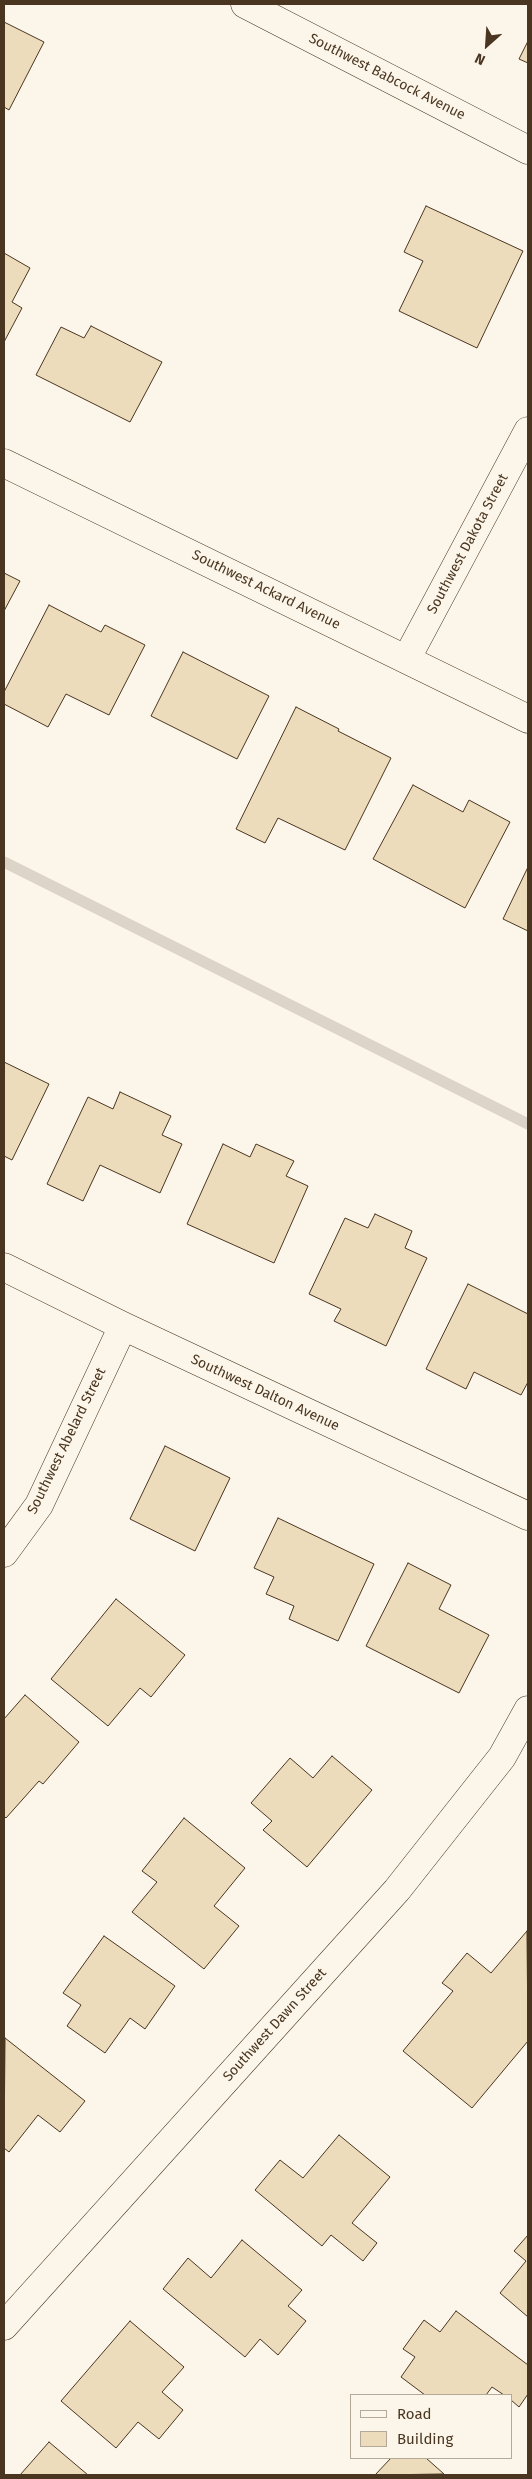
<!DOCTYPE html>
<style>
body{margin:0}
#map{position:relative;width:532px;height:2479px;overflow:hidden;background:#fbf6e9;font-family:"Fira Sans",sans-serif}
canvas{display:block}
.frame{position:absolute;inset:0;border:5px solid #4a3520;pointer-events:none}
.legend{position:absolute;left:350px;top:2394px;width:162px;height:65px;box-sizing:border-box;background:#fbf6e9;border:1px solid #b4a999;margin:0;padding:6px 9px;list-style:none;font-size:15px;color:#4a3520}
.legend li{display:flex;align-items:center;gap:10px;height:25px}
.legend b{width:25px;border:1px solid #b4a999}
.north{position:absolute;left:462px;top:20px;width:50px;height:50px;-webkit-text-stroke:4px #fbf6e9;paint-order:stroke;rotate:206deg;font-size:14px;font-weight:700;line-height:20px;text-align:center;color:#4a3520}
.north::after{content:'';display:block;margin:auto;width:18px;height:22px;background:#4a3520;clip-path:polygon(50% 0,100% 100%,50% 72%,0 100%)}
</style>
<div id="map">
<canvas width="532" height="2479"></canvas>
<div class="frame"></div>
<ul class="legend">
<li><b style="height:6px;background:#fbf6e9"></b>Road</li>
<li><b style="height:14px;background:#ecdcbc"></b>Building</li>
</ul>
<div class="north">N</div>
</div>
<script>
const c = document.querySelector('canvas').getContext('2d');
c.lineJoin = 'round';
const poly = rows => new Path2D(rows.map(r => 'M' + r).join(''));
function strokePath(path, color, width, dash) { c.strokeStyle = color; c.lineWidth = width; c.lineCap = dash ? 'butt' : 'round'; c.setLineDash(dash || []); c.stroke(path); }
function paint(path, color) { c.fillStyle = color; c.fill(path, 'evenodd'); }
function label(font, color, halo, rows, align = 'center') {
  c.font = font + ' "Fira Sans",sans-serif'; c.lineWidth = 4; c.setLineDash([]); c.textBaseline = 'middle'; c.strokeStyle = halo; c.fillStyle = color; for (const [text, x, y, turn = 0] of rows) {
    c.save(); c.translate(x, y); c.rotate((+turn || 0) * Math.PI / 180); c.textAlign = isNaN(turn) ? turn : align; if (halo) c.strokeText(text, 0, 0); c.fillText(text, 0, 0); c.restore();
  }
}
const stream = poly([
 [4,862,528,1124]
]);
const building = poly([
 [4,22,44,42,9,110,4,107,4,22],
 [528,41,528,63,519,59,528,41],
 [426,206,523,251,477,348,399,311,423,261,404,252,426,206],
 [4,253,30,268,12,302,22,308,4,342,4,253],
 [91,326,162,362,130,422,36,375,61,327,84,338,91,326],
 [4,573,20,581,4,611,4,573],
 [49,605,101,632,105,625,145,645,109,715,66,694,48,727,4,704,4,692,49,605],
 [183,652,269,696,237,759,151,716,183,652],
 [296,707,339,729,338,731,391,758,345,850,278,818,265,843,236,829,296,707],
 [413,785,463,812,469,800,510,822,465,908,373,859,413,785],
 [528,867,528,931,503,919,528,867],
 [4,1062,49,1084,12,1160,4,1156,4,1062],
 [120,1092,171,1116,162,1135,182,1144,160,1193,100,1165,83,1201,47,1184,88,1097,113,1109,120,1092],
 [223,1144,250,1157,256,1144,294,1161,286,1176,308,1186,274,1263,187,1224,223,1144],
 [375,1214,412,1231,405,1248,427,1258,386,1346,334,1321,341,1309,309,1294,345,1218,368,1228,375,1214],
 [468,1284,528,1314,528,1382,521,1395,474,1372,466,1389,426,1369,468,1284],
 [165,1446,230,1478,195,1551,130,1519,165,1446],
 [278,1518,374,1564,338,1641,289,1619,294,1606,266,1594,274,1577,254,1568,278,1518],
 [408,1563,451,1585,439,1609,489,1635,459,1693,366,1646,408,1563],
 [116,1599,185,1655,151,1697,140,1688,108,1726,51,1679,116,1599],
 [25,1695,79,1742,43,1784,39,1781,6,1818,4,1816,4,1719,25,1695],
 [332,1756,372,1790,307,1867,263,1830,272,1821,251,1803,290,1758,313,1778,332,1756],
 [184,1818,245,1868,214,1906,239,1926,204,1969,132,1912,157,1882,142,1871,184,1818],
 [527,1931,528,2041,472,2108,403,2051,453,1991,442,1983,467,1953,491,1973,527,1931],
 [104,1936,175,1986,145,2029,130,2018,105,2053,67,2026,81,2005,63,1993,104,1936],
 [5,2038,85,2101,60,2132,38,2115,9,2152,4,2148,5,2038],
 [339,2135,390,2177,352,2223,377,2243,363,2261,331,2235,322,2246,255,2190,280,2160,303,2178,339,2135],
 [528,2235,528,2317,500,2293,526,2261,514,2251,528,2235],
 [242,2240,302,2290,288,2306,306,2321,278,2355,260,2339,245,2357,163,2289,188,2258,211,2278,242,2240],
 [456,2311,528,2365,528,2394,519,2407,511,2400,511,2395,504,2395,492,2387,486,2395,425,2395,401,2377,415,2357,403,2349,424,2320,440,2332,456,2311],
 [130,2321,184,2367,162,2392,183,2410,159,2439,138,2422,116,2448,61,2401,130,2321],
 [49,2442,88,2475,20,2475,49,2442],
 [391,2458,426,2458,444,2474,375,2475,391,2458]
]);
const minor = poly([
 [245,4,528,150],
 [4,463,528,719],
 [407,658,528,431],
 [4,1267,123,1326,528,1516],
 [4,1553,39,1505,123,1326],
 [4,2326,397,1890,502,1757,528,1710]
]);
const streetNames = [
 ["Southwest Babcock Avenue",387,77,27],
 ["Southwest Dakota Street",468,544,-62],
 ["Southwest Ackard Avenue",266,590,26],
 ["Southwest Dalton Avenue",265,1393,25],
 ["Southwest Abelard Street",67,1441,-64],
 ["Southwest Dawn Street",275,2025,-48]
];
strokePath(stream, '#dcd4c6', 11);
paint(building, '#ecdcbc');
strokePath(building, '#4a3520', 1);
strokePath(minor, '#4a3520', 29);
strokePath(minor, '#fbf6e9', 28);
label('14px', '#4a3520', '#fbf6e9', streetNames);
</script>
